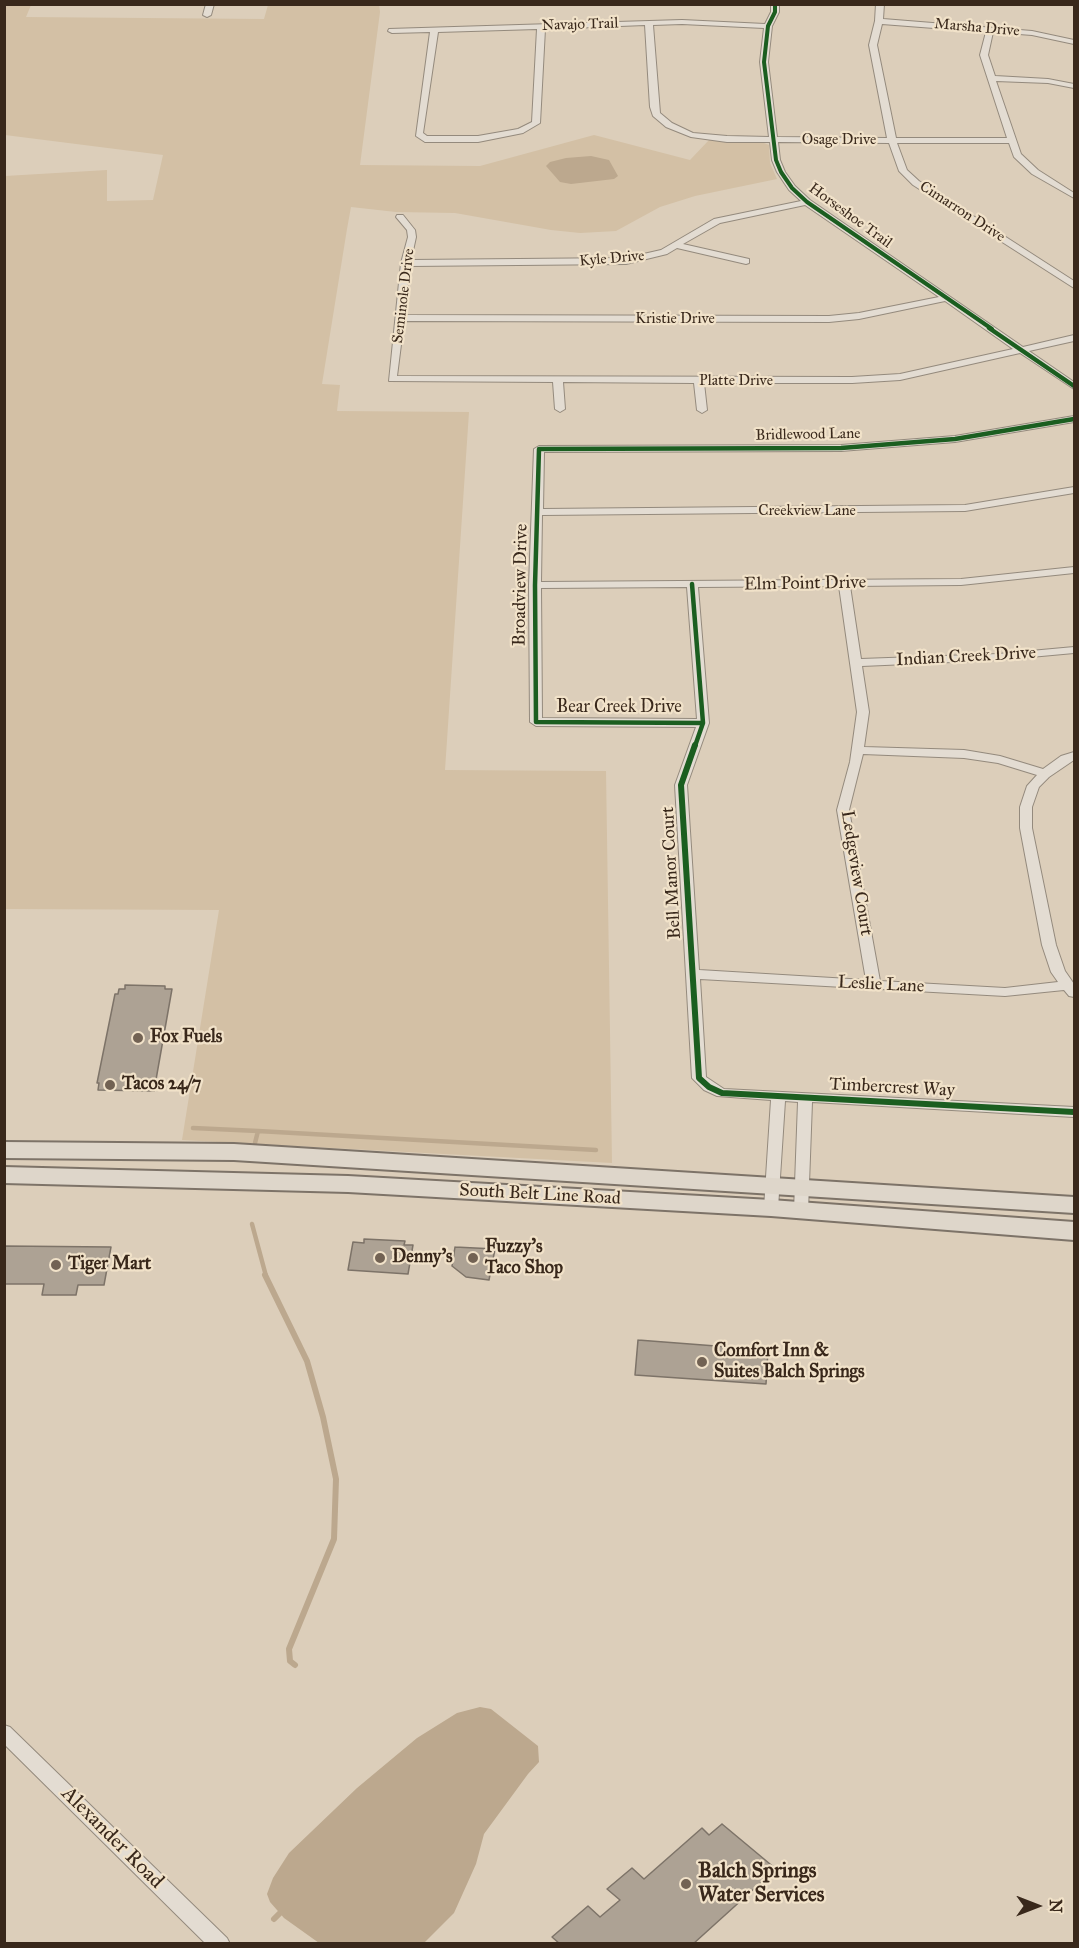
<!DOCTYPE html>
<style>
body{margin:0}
#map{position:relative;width:1079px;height:1948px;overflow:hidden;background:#dcceba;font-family:"IM FELL Great Primer",serif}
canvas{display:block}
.frame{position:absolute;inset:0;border:6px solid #39281b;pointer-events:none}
.north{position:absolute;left:1007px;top:1876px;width:60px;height:60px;-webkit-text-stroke:4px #f1e2c9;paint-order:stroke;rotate:90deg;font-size:16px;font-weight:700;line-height:24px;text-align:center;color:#39281b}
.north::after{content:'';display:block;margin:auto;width:21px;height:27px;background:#39281b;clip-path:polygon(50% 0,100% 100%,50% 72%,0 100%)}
</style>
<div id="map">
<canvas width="1079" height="1948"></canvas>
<div class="frame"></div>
<div class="north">N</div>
</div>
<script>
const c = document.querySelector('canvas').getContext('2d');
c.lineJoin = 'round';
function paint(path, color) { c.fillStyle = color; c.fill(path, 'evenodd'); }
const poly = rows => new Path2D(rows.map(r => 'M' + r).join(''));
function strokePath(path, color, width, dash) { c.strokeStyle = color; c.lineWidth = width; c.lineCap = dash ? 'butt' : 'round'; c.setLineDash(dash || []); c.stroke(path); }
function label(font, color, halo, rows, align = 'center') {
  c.font = font + ' "IM FELL Great Primer",serif'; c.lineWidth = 4.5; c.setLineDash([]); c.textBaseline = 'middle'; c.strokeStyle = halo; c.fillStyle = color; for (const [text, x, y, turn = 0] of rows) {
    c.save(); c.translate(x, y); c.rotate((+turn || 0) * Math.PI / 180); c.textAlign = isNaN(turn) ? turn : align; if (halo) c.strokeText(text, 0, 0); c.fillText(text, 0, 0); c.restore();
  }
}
const green = poly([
 [379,4,380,12,360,165,480,166,594,135,690,160,709,140,764,143,769,145,770,163,777,179,695,196,660,207,616,231,580,233,551,230,455,213,396,212,351,207,347,229,322,384,340,385,337,411,469,412,445,770,606,771,612,1163,182,1140,219,910,5,909,5,176,107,170,107,201,153,200,163,155,5,135,5,5,31,5,26,17,264,19,268,5]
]);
const water = poly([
 [591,156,609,160,618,176,614,179,571,184,560,182,546,166,550,162,566,158],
 [480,1707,491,1709,538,1746,539,1762,528,1774,484,1834,476,1864,454,1913,423,1944,319,1943,284,1918,270,1902,267,1894,273,1878,289,1853,357,1788,417,1738,457,1713]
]);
const streamFar1 = poly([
 [193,1128,258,1131,255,1143],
 [258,1131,596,1150],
 [252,1224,266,1276]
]);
const stream = poly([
 [265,1275,307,1361,323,1417,336,1479,334,1539,289,1649,290,1661,295,1665],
 [274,1919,283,1910]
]);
const building = poly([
 [125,985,165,986,165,989,172,989,154,1091,98,1090,99,1083,97,1083,115,994,118,994,119,989,125,989,125,985],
 [364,1239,405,1241,404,1245,413,1245,408,1274,348,1270,353,1242,364,1243,364,1239],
 [4,1246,111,1247,104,1285,78,1285,76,1295,42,1295,44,1284,4,1284,4,1246],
 [455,1247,495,1249,489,1280,466,1277,452,1266,455,1247],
 [638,1340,768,1350,766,1384,635,1375,638,1340],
 [722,1824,776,1869,693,1944,560,1944,552,1937,588,1906,600,1917,620,1900,607,1889,632,1868,644,1879,702,1828,709,1835,722,1824]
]);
const street = poly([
 [206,4,214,4,211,15,207,17,203,15,206,4],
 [771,4,779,4,779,12,772,26,768,62,777,137,887,138,869,45,875,21,876,4,884,4,883,19,1032,31,1074,40,1074,44,1032,35,993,32,988,55,995,76,1048,79,1074,84,1074,88,1048,83,996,81,1021,154,1038,170,1074,193,1074,198,1032,174,1014,157,1009,143,897,143,907,170,919,181,1074,281,1074,288,913,185,899,171,889,143,778,142,780,160,785,172,795,186,810,200,1023,347,1074,335,1074,341,1029,351,1074,382,1074,389,1020,353,900,380,852,383,704,383,707,410,702,413,697,410,694,383,563,382,565,409,560,412,555,409,553,382,389,381,401,263,408,237,407,230,396,217,397,215,403,215,415,230,416,237,411,260,626,258,661,250,714,219,801,201,789,190,777,172,772,160,770,142,727,142,691,137,666,127,653,116,650,107,645,25,545,29,540,123,523,133,478,142,425,142,416,136,430,32,392,33,388,31,389,29,682,20,765,24,771,12,771,4],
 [682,24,764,28,760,62,769,137,727,136,693,133,672,123,660,113,653,25,682,24],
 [882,24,986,32,980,55,1007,138,896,138,877,45,882,24],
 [537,29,532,122,518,129,478,136,427,136,423,133,438,32,537,29],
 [805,205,939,297,859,313,829,316,404,315,410,266,626,264,667,254,677,248,746,264,749,263,749,259,683,244,720,223,805,205],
 [945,301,1013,349,900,374,852,377,397,376,404,321,829,322,859,319,945,301],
 [1074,416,1074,422,955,442,841,451,544,452,543,509,965,505,1074,487,1074,493,965,511,542,515,541,582,961,579,1074,567,1074,573,961,585,850,586,861,659,998,654,1074,647,1074,653,998,660,862,666,869,712,864,747,964,750,1000,756,1043,769,1061,756,1074,752,1074,760,1049,777,1039,787,1032,807,1032,828,1056,945,1065,971,1074,984,1074,997,1069,996,1064,990,1005,996,700,979,706,1077,724,1089,1074,1107,1074,1117,812,1102,808,1211,806,1215,801,1216,796,1215,794,1211,798,1102,785,1101,778,1208,776,1212,771,1213,766,1212,764,1208,771,1100,717,1096,704,1090,692,1078,675,785,696,727,536,726,530,722,529,585,534,449,539,446,841,445,955,436,1074,416],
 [839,586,857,712,850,762,837,810,866,980,699,970,687,785,709,723,698,587,839,586],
 [687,587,697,719,542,718,541,588,687,587],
 [863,754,964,758,998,763,1037,775,1027,786,1020,807,1020,828,1042,945,1051,972,1058,982,1005,988,880,981,849,810,863,754],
 [4,1725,10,1727,227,1938,230,1944,206,1944,4,1744,4,1725]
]);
const primary = poly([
 [4,1142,234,1144,1074,1197,1074,1213,234,1160,4,1158,4,1142],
 [4,1167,348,1176,771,1200,1074,1222,1074,1240,771,1216,348,1192,4,1183,4,1167]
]);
const cyclewayFar2 = poly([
 [775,4,775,12,768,26,764,62,776,160,781,172,792,188,807,202,992,329]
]);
const cyclewayFar1 = poly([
 [989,328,1074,386],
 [692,584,703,723,695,746],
 [703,723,536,722,535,585,539,449,841,448,955,439,1074,419]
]);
const cycleway = poly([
 [695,745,681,785,699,1078,709,1087,722,1093,1074,1112]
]);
const markers = [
 [138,1038,6,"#726253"],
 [110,1085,6,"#726253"],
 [380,1258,6,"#726253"],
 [473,1258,6,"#726253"],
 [56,1265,6,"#726253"],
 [702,1362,6,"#726253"],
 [686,1884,6,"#726253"]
];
const farStreetnames = [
 ["Navajo Trail",580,25,-2],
 ["Marsha Drive",977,28,5],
 ["Osage Drive",839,140],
 ["Cimarron Drive",962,212,33],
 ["Horseshoe Trail",850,216,36],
 ["Kyle Drive",612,259,-5],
 ["Seminole Drive",404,296,-83],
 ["Kristie Drive",675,319],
 ["Platte Drive",736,381],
 ["Bridlewood Lane",808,435,-1],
 ["Creekview Lane",807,511]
];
const streetNames = [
 ["Elm Point Drive",805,584,-1],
 ["Broadview Drive",521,585,-89],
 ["Indian Creek Drive",966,657,-3],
 ["Bear Creek Drive",619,708],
 ["Bell Manor Court",672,873,-93],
 ["Ledgeview Court",856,873,81],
 ["Leslie Lane",881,985,3],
 ["Timbercrest Way",892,1088,3],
 ["South Belt Line Road",540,1195,3]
];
const poiNames = [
 ["Fox Fuels",150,1038],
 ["Tacos 24/7",122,1085],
 ["Fuzzy's",485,1248],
 ["Taco Shop",485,1269],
 ["Denny's",392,1258],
 ["Tiger Mart",68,1265],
 ["Comfort Inn &",714,1352],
 ["Suites Balch Springs",714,1373]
];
const nearStreetnames = [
 ["Alexander Road",112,1838,45]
];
const nearPoinames = [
 ["Balch Springs",698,1872],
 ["Water Services",698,1896]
];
paint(green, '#d3c0a5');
paint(water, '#bca88e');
strokePath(streamFar1, '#bca88e', 4.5);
strokePath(stream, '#bca88e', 6);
paint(building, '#ada294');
strokePath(building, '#7d7368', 1.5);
strokePath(street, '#948a7d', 2);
strokePath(primary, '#7d7368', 4);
paint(street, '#e3dcd2');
paint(primary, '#ded6ca');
strokePath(cyclewayFar2, '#1b5e20', 4);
strokePath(cyclewayFar1, '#1b5e20', 4.5);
strokePath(cycleway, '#1b5e20', 6);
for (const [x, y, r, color] of markers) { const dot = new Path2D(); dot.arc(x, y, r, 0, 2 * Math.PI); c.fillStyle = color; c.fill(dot); strokePath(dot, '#f1e2c9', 2); }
label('15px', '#39281b', '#f1e2c9', farStreetnames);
label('18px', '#39281b', '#f1e2c9', streetNames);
label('bold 18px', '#39281b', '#f1e2c9', poiNames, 'left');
label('21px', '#39281b', '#f1e2c9', nearStreetnames);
label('bold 21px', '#39281b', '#f1e2c9', nearPoinames, 'left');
</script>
